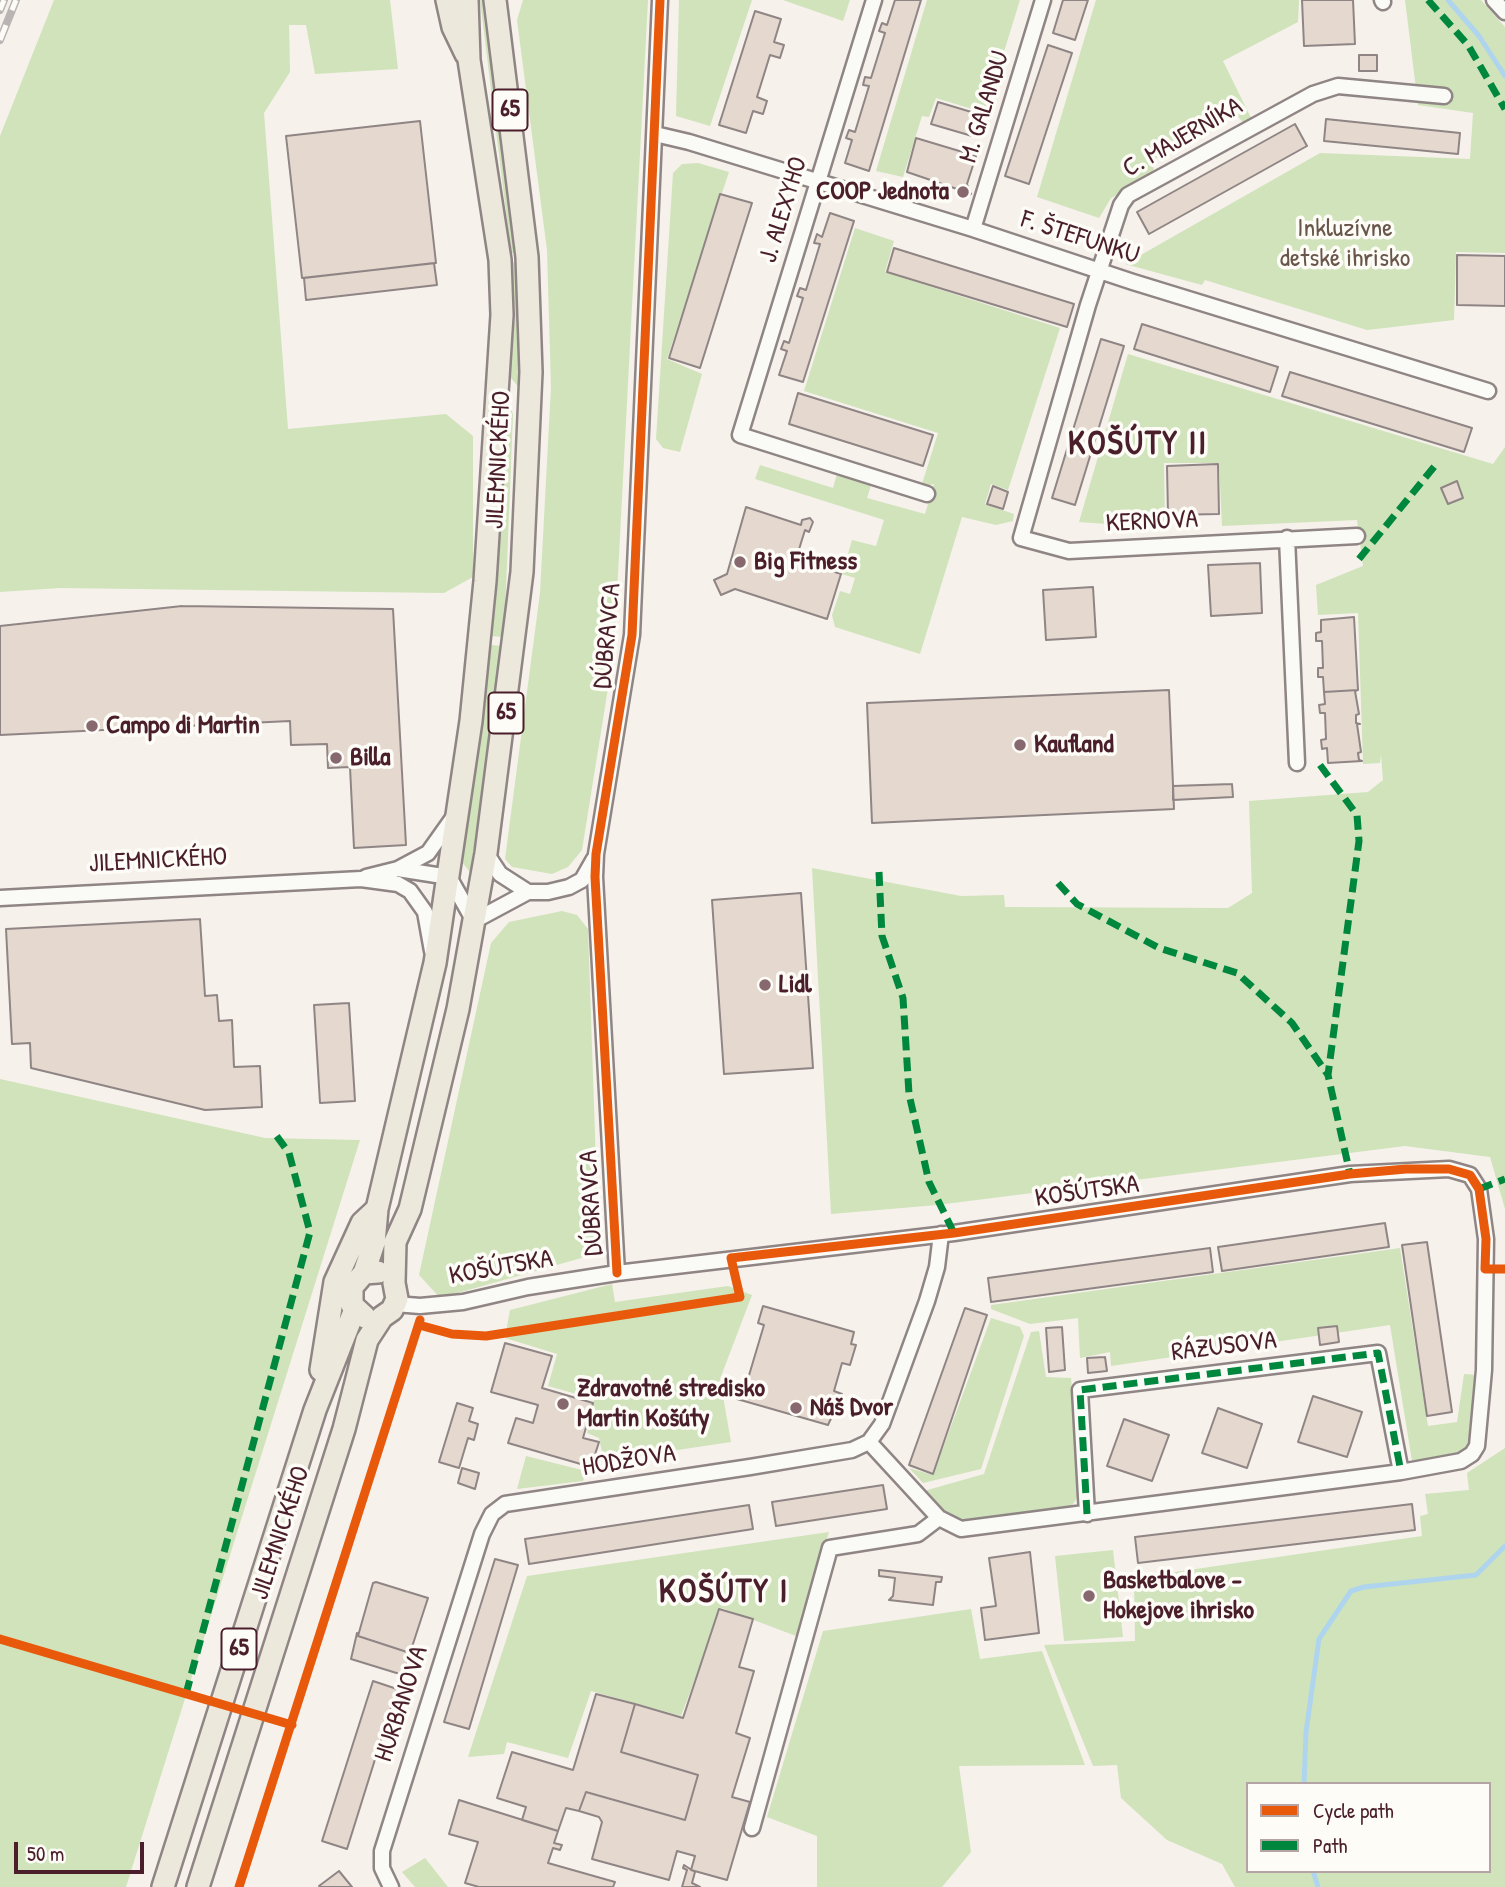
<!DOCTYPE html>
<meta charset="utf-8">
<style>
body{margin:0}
#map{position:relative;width:1505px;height:1887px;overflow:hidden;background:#f6f1eb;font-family:"Patrick Hand",sans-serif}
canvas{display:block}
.legend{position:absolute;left:1246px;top:1782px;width:245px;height:91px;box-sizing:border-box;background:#fdfcf7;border:2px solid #b5a4a5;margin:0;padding:9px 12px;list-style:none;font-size:21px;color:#4a1f2b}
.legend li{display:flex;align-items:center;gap:14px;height:35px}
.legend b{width:35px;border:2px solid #b5a4a5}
.scale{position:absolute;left:14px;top:1842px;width:130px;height:32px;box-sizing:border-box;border:4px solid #4a1f2b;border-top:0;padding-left:9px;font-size:21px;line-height:24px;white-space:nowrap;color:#4a1f2b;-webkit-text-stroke:5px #fdfcf7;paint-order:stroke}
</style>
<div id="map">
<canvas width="1505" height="1887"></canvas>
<ul class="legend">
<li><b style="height:9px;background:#e8590c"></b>Cycle path</li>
<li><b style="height:9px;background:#00873e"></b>Path</li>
</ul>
<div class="scale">50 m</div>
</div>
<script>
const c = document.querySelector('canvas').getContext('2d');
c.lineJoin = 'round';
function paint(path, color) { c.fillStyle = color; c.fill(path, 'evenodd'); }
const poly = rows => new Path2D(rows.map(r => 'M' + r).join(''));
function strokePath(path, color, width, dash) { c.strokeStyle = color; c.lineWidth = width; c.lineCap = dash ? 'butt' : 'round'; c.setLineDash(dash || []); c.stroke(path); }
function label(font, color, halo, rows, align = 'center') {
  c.font = font + ' "Patrick Hand",sans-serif'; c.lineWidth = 7; c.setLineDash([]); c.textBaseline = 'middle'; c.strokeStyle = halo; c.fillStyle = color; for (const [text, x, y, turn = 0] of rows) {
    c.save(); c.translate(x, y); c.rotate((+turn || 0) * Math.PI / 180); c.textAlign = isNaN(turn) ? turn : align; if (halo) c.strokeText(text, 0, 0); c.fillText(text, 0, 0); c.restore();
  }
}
const green = poly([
 [54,0,390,0,398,69,315,74,306,25,289,25,290,72,264,113,288,429,446,414,473,436,473,577,444,593,60,588,0,592,0,136],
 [480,0,485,0,514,253,511,253],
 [523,0,648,0,614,651,582,850,568,867,552,874,512,867,505,859,540,593,551,387,547,250,517,20],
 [679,0,752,0,710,126,676,116],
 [783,0,850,0,843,21],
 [927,0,1020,0,985,113,936,98,929,117,922,116,903,177,876,171],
 [1096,0,1299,0,1298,22,1223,61,1253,122,1245,125,1236,114,1153,160,1154,175,1111,198,1099,218,1037,197],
 [1405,0,1481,0,1505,27,1505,253,1456,252,1454,320,1367,330,1205,280,1202,285,1125,264,1320,153,1470,159,1473,113,1418,105],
 [698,163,729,172,667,359,702,374,680,452,663,448,656,439,673,173,682,164],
 [855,228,894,241,885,272,1060,328,1008,490,991,484,985,504,1014,514,1013,521,996,525,962,517,920,654,835,627,832,615,840,591,850,594,855,578,842,574,852,540,876,546,884,520,755,479,760,465,833,488,837,474,871,485,867,498,925,514,934,484,921,487,938,433,804,391],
 [515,262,519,311,520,389,511,378,512,263],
 [1128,354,1493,464,1505,447,1505,1209,1490,1157,1405,1146,937,1205,831,1214,812,868,961,896,1004,895,1005,907,1228,908,1252,893,1249,801,1368,792,1383,780,1381,755,1380,763,1363,764,1358,613,1318,615,1316,585,1363,566,1357,520,1222,526,1219,463,1164,463,1165,528,1079,522],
 [509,400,513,415,504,637,490,636],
 [490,645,504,646,470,872,461,861],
 [562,911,577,915,588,929,599,1253,440,1298,419,1275,491,943,509,922],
 [0,1079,265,1138,360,1140,126,1887,0,1887],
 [1400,1248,1428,1426,1457,1422,1464,1374,1479,1375,1474,1444,1464,1453,1412,1461,1390,1325,1111,1366,1110,1352,1080,1358,1078,1318,1030,1324,991,1309,991,1305],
 [612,1284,615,1302,728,1286,752,1295,720,1379,731,1442,604,1461,599,1438,587,1433,594,1399,548,1386,557,1354,505,1338,510,1310],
 [991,1318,1020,1327,1024,1336,981,1469,923,1483,909,1468,933,1475],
 [1039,1331,1046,1377,1071,1378,1081,1492,1071,1507,971,1522,952,1521,924,1491,984,1474,1031,1332],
 [1505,1448,1505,1887,1235,1887,1222,1864,1167,1840,1121,1798,1117,1765,1093,1766,1044,1645,1135,1641,1134,1578,1422,1536,1420,1516,1428,1514,1425,1494,1469,1490,1467,1473],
 [1248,1784,1489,1784,1489,1871,1248,1871],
 [526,1456,586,1471,583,1481,517,1489],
 [829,1532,796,1636,722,1608,681,1716,591,1691,568,1758,507,1742,504,1754,468,1757,527,1576],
 [1113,1550,1123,1637,1064,1641,1055,1556],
 [971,1609,980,1659,1042,1651,1085,1765,959,1766,971,1852,942,1887,817,1887,817,1836,767,1817,823,1631],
 [425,1858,448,1887,415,1887,402,1872]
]);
const stream = poly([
 [1448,0,1479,36,1505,76],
 [1304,1784,1306,1732,1319,1639,1351,1591,1364,1587,1476,1575,1505,1546],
 [1313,1871,1318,1887]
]);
const building = poly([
 [895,0,921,0,869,171,845,163,852,140,846,138,849,130,855,132,869,86,863,85,865,77,871,78,885,33,879,31,882,23,887,25,895,0],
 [1063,0,1088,0,1075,40,1053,33,1063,0],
 [1302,0,1353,0,1355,44,1304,46,1302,0],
 [755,11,781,19,774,42,784,45,780,58,770,55,757,97,767,101,763,114,753,111,746,133,719,125,755,11],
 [1048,45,1072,53,1029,184,1005,176,1048,45],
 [1359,55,1377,55,1377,71,1359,71,1359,55],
 [938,102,978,114,972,136,931,124,938,102],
 [1326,119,1460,133,1458,154,1324,141,1326,119],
 [420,121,436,263,302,278,286,136,420,121],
 [1295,124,1307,146,1149,234,1137,212,1295,124],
 [916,138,976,156,967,184,971,194,962,199,957,189,907,172,916,138],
 [720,194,752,203,700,368,669,358,720,194],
 [830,213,854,221,803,382,779,375,787,351,781,349,784,341,789,343,803,298,797,296,800,288,806,290,820,244,814,243,817,234,822,237,830,213],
 [894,248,1074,304,1067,327,887,272,894,248],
 [1457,255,1505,256,1505,306,1457,305,1457,255],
 [434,263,437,285,306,300,304,278,434,263],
 [1142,324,1278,367,1270,392,1134,349,1142,324],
 [1101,339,1124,346,1075,505,1052,498,1101,339],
 [1290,372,1472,428,1464,452,1282,396,1290,372],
 [798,393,933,435,923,466,789,424,798,393],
 [1218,464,1219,514,1168,515,1167,466,1218,464],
 [1457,481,1463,498,1448,504,1441,488,1457,481],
 [993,486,1008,492,1003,509,987,504,993,486],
 [746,507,801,525,802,520,810,518,813,522,809,532,805,530,796,559,841,574,827,619,735,589,721,595,714,580,727,574,746,507],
 [1260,563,1262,613,1211,616,1208,565,1260,563],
 [1093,587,1096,637,1046,640,1043,590,1093,587],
 [182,606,393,609,406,845,354,848,350,767,328,768,327,744,291,745,290,721,0,735,0,626,182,606],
 [1354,617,1358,690,1324,692,1323,677,1318,677,1318,668,1323,668,1322,641,1316,641,1316,633,1321,632,1321,620,1354,617],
 [1169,690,1174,809,872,823,867,703,1169,690],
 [1358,690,1355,691,1359,714,1356,715,1356,723,1360,724,1357,724,1361,752,1358,753,1359,760,1362,761,1328,763,1327,748,1322,749,1321,740,1326,739,1325,713,1320,713,1319,705,1325,704,1324,692,1358,690],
 [1232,784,1233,797,1173,800,1173,786,1232,784],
 [801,893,813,1068,724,1074,712,900,801,893],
 [200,919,205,996,217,995,219,1021,232,1020,234,1067,260,1066,262,1107,205,1110,31,1068,30,1043,12,1044,6,929,200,919],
 [349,1003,355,1101,320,1103,314,1005,349,1003],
 [1385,1223,1389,1247,1222,1271,1218,1247,1385,1223],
 [1427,1242,1452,1412,1427,1416,1402,1245,1427,1242],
 [1210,1248,1213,1272,991,1302,988,1278,1210,1248],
 [763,1306,854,1332,851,1344,856,1345,850,1365,842,1363,834,1391,842,1394,828,1425,737,1399,742,1381,747,1382,764,1325,758,1323,763,1306],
 [965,1308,987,1315,933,1474,909,1465,965,1308],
 [1337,1326,1339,1342,1320,1345,1318,1328,1337,1326],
 [1062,1327,1065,1370,1049,1372,1046,1328,1062,1327],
 [505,1343,552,1356,542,1388,593,1403,583,1438,599,1442,591,1467,508,1443,516,1418,533,1423,538,1405,491,1392,505,1343],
 [1105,1357,1107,1371,1088,1373,1087,1358,1105,1357],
 [1313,1396,1362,1412,1347,1457,1298,1442,1313,1396],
 [457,1403,473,1408,469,1421,478,1424,474,1440,468,1438,459,1468,439,1462,457,1403],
 [1218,1408,1262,1424,1247,1468,1202,1453,1218,1408],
 [1124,1419,1169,1435,1152,1481,1107,1466,1124,1419],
 [462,1468,479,1473,475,1489,458,1483,462,1468],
 [883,1485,887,1509,776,1526,772,1502,883,1485],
 [1412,1504,1415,1530,1138,1563,1135,1537,1412,1504],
 [749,1505,753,1529,529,1564,525,1539,749,1505],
 [1030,1552,1039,1633,985,1640,981,1608,996,1606,989,1558,1030,1552],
 [495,1559,518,1565,469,1729,444,1722,495,1559],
 [879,1570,942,1577,941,1582,936,1582,933,1605,889,1600,893,1596,895,1578,879,1576,879,1570],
 [376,1582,428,1598,410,1653,358,1636,373,1583,376,1582],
 [719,1609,753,1619,739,1667,754,1671,736,1733,750,1738,732,1797,750,1802,727,1880,691,1870,695,1856,677,1851,669,1880,592,1859,602,1822,599,1817,579,1811,586,1792,685,1820,698,1775,621,1752,635,1704,683,1718,719,1609],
 [357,1633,358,1636,410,1653,403,1675,351,1659,357,1633],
 [373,1681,397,1689,347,1849,322,1841,373,1681],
 [596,1694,635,1704,621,1752,698,1775,685,1820,586,1792,579,1811,566,1808,558,1831,522,1820,526,1807,497,1798,512,1752,573,1770,596,1694],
 [459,1800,558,1831,554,1843,562,1845,560,1850,553,1848,548,1863,615,1882,613,1887,479,1887,465,1883,478,1842,449,1834,459,1800],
 [684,1865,695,1872,692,1883,700,1887,682,1887,687,1870,683,1868,684,1865],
 [339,1871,352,1887,320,1887,319,1886,339,1871]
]);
const minor = poly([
 [874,0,740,435,927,494],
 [1382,0,1383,2],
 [1494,0,1505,12],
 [655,134,689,142,973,229,1133,282,1488,391],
 [973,229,1043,0],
 [1357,536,1069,551,1021,538,1088,305,1121,205,1128,195,1313,94,1338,86,1444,96],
 [1287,538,1297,763],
 [486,853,500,874,528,892],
 [398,869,449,877,474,921,528,892,548,892,569,887,582,880,594,859],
 [366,877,398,869,428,853,455,815],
 [0,898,361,879,398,884,410,891,425,912,432,951],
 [617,1273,595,877,596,854,632,635,660,0],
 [395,1304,420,1306,463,1302,528,1287,617,1273,954,1233,1350,1174,1449,1169,1470,1175,1479,1189,1486,1239,1484,1370,1477,1446,1472,1454,1461,1461,1401,1472,961,1529,939,1518,869,1442],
 [1087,1514,1080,1390,1378,1353,1401,1472],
 [752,1828,830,1548,918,1534,939,1518],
 [391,1887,382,1868,382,1851,482,1534,492,1514,505,1504,750,1467,852,1450,869,1442,882,1424,927,1301,937,1267,941,1234]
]);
const primary = poly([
 [447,0,453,27,466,54],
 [364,1273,374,1243,377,1209,435,963,471,721,485,581,502,315,500,260,469,60,467,0],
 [365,1317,352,1305,352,1287,364,1273,378,1272],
 [321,1370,335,1282,362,1223,377,1209],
 [163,1887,315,1410,355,1309],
 [198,1887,344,1429,367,1340,382,1317,392,1310,397,1299,394,1283,395,1242,410,1209,458,1009,486,853,522,572,531,372,527,257,495,0]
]);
const rail = poly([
 [0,10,4,0],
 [0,40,16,0]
]);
const quiet = poly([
 [1428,0,1468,45,1505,109],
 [1359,559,1438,462],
 [1320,765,1357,815,1359,841,1328,1075,1350,1174],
 [879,872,882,936,903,998,909,1094,929,1182,954,1233],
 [1058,883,1077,904,1159,948,1237,973,1292,1023,1328,1075],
 [1479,1189,1505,1179],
 [1087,1514,1080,1390,1378,1353,1401,1472],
 [186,1694,310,1232,289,1153,273,1131]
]);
const cycleway = poly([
 [617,1273,595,877,596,854,632,635,660,0],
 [419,1325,452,1334,486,1336,740,1297,731,1258,954,1233,1350,1174,1406,1169,1449,1169,1470,1175,1479,1189,1486,1239,1485,1269,1505,1269],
 [0,1639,292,1725],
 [239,1887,420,1320]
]);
const markers = [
 [963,192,7,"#86686e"],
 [740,562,7,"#86686e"],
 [92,726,7,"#86686e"],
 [1020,745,7,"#86686e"],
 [336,758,7,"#86686e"],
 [765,985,7,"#86686e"],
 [563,1404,7,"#86686e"],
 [796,1408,7,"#86686e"],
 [1089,1596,7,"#86686e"]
];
const shields = [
 [510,110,35],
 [506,713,35],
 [239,1649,35]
];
const shieldNames = [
 ["65",510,110],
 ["65",506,713],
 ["65",239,1649]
];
const streetNames = [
 ["M. GALANDU",985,107,-73],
 ["C. MAJERNÍKA",1183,138,-30],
 ["J. ALEXYHO",784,210,-73],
 ["F. ŠTEFUNKU",1080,238,18],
 ["JILEMNICKÉHO",499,460,-87],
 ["KERNOVA",1152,522,-3],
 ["DÚBRAVCA",608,636,-85],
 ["JILEMNICKÉHO",158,861,-3],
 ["KOŠÚTSKA",1087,1192,-8],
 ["DÚBRAVCA",592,1203,-93],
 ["KOŠÚTSKA",501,1268,-10],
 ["RÁZUSOVA",1224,1347,-7],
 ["HODŽOVA",629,1461,-9],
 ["JILEMNICKÉHO",281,1533,-72],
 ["HURBANOVA",402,1704,-72]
];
const poiNames = [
 ["COOP Jednota",949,192,"right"],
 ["Big Fitness",754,562],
 ["Campo di Martin",106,726],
 ["Kaufland",1034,745],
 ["Billa",350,758],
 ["Lidl",779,985],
 ["Zdravotné stredisko",577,1389],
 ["Martin Košúty",577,1419],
 ["Náš Dvor",810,1408],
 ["Basketbalove -",1103,1581],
 ["Hokejove ihrisko",1103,1611]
];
const parkNames = [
 ["Inkluzívne",1345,229],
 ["detské ihrisko",1345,259]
];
const districtNames = [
 ["KOŠÚTY II",1138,445],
 ["KOŠÚTY I",724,1593]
];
paint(green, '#d0e3bb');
strokePath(stream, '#afd5ee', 5);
paint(building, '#e4d8cf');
strokePath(building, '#908585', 2);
strokePath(minor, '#908585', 19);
strokePath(primary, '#908585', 26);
strokePath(minor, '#fafaf7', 14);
strokePath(primary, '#ece8dc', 21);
strokePath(rail, '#bab5b4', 8);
strokePath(rail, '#fdfcf7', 5, [16]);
strokePath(quiet, '#00873e', 7, [14, 7]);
strokePath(cycleway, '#e8590c', 9);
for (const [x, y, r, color] of markers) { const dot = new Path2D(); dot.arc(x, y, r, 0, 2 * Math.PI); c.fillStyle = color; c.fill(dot); strokePath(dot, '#fdfcf7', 2.5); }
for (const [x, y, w] of shields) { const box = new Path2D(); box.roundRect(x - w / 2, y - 20.5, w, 41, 5); c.fillStyle = '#fdfcf7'; c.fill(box); strokePath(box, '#4a1f2b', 2); }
label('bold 24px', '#4a1f2b', null, shieldNames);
label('26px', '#4a1f2b', '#fdfcf7', streetNames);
label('bold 26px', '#4a1f2b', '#fdfcf7', poiNames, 'left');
label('26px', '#69564a', '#fdfcf7', parkNames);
c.letterSpacing = '2px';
label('bold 33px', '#4a1f2b', '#fdfcf7', districtNames);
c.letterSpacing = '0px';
</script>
